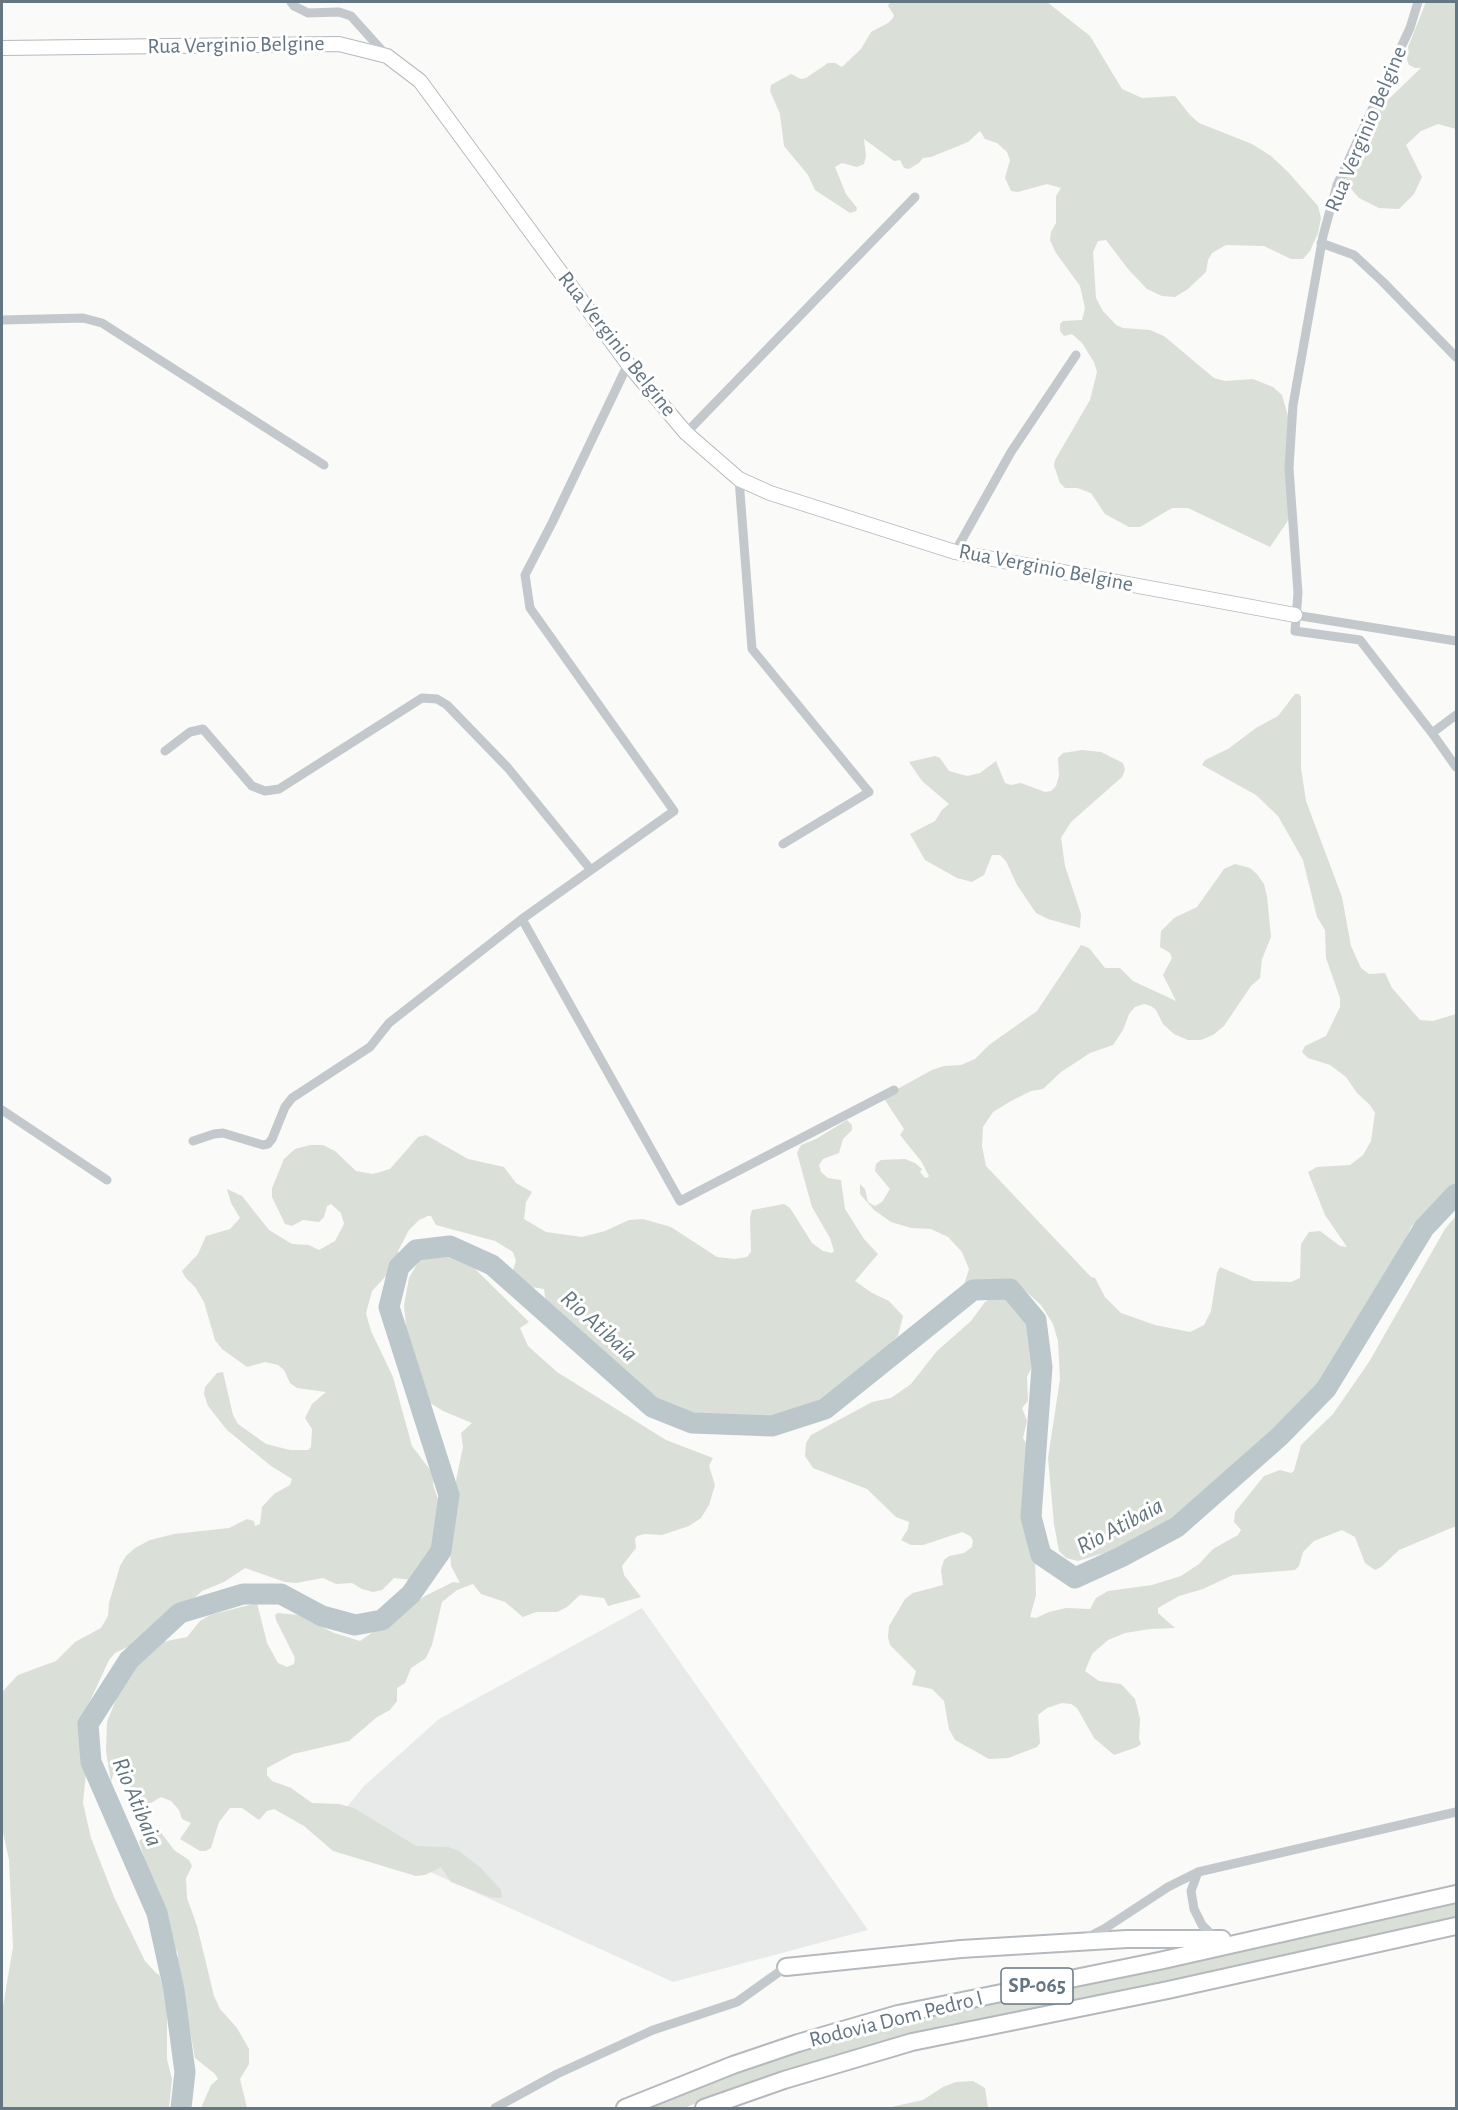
<!DOCTYPE html>
<style>
body{margin:0}
#map{position:relative;width:1458px;height:2110px;overflow:hidden;background:#fafaf8;font-family:"Alegreya Sans",sans-serif}
canvas{display:block}
.frame{position:absolute;inset:0;border:3px solid #657683;pointer-events:none}
</style>
<div id="map">
<canvas width="1458" height="2110"></canvas>
<div class="frame"></div>
</div>
<script>
const c = document.querySelector('canvas').getContext('2d');
c.lineJoin = 'round';
function paint(path, color) { c.fillStyle = color; c.fill(path, 'evenodd'); }
const poly = rows => new Path2D(rows.map(r => 'M' + r).join(''));
function strokePath(path, color, width, dash) { c.strokeStyle = color; c.lineWidth = width; c.lineCap = dash ? 'butt' : 'round'; c.setLineDash(dash || []); c.stroke(path); }
function label(font, color, halo, rows, align = 'center') {
  c.font = font + ' "Alegreya Sans",sans-serif'; c.lineWidth = 6; c.setLineDash([]); c.textBaseline = 'middle'; c.strokeStyle = halo; c.fillStyle = color; for (const [text, x, y, turn = 0] of rows) {
    c.save(); c.translate(x, y); c.rotate((+turn || 0) * Math.PI / 180); c.textAlign = isNaN(turn) ? turn : align; if (halo) c.strokeText(text, 0, 0); c.fillText(text, 0, 0); c.restore();
  }
}
const built = poly([
 [642,1608,868,1930,673,1982,331,1827,363,1787,439,1719]
]);
const green = poly([
 [890,2,1047,2,1090,36,1122,89,1142,98,1175,96,1190,115,1199,123,1252,144,1271,156,1288,172,1318,206,1321,218,1318,233,1310,251,1303,259,1291,259,1264,246,1226,245,1212,253,1208,260,1206,272,1188,289,1175,297,1162,296,1147,289,1128,269,1106,240,1098,241,1093,252,1096,298,1103,311,1116,325,1123,328,1150,330,1164,336,1214,378,1225,381,1253,379,1273,387,1282,395,1288,416,1293,506,1287,522,1270,547,1188,508,1172,508,1140,527,1129,527,1105,514,1091,493,1077,488,1065,488,1060,483,1054,466,1055,460,1090,400,1097,372,1094,362,1082,343,1072,334,1064,336,1060,331,1060,324,1063,321,1082,320,1085,308,1080,286,1056,253,1050,240,1051,232,1056,223,1056,196,1061,188,1047,184,1018,192,1011,191,1005,178,1010,160,1007,152,997,143,985,139,980,131,968,142,931,157,923,158,919,163,909,169,904,168,900,160,894,161,864,139,866,156,864,164,857,167,842,163,835,167,846,194,857,208,856,211,850,213,815,190,808,175,784,146,780,114,770,91,771,85,791,74,801,79,806,78,828,63,835,63,842,67,861,49,871,32,888,23,893,18,894,15,888,6],
 [1426,2,1456,2,1456,129,1438,124,1421,131,1406,145,1422,177,1414,194,1399,209,1379,208,1359,198,1345,182,1346,163,1372,115,1421,68,1415,68,1409,65,1407,60,1408,47],
 [1295,694,1299,694,1301,697,1301,768,1306,801,1342,897,1351,946,1361,968,1369,974,1385,973,1392,988,1420,1020,1433,1021,1456,1014,1456,1185,1411,1227,1395,1263,1355,1343,1285,1433,1235,1477,1182,1530,1166,1542,1151,1547,1124,1547,1078,1561,1066,1558,1059,1551,1054,1524,1048,1458,1060,1379,1058,1341,1053,1324,1041,1305,1021,1287,1006,1283,990,1283,961,1294,969,1269,962,1252,948,1237,931,1229,911,1228,891,1222,874,1210,860,1194,860,1184,865,1189,868,1202,875,1206,882,1202,890,1189,875,1171,876,1164,881,1160,905,1159,915,1163,922,1169,920,1172,924,1177,927,1178,929,1176,921,1161,900,1135,904,1129,883,1097,932,1070,944,1066,961,1065,975,1059,989,1045,1037,1011,1081,945,1089,948,1105,968,1120,968,1133,981,1176,1001,1163,975,1172,958,1170,953,1160,947,1161,931,1174,918,1197,907,1224,869,1235,864,1250,868,1257,874,1264,884,1267,896,1271,937,1262,959,1260,978,1251,986,1224,1026,1213,1035,1201,1040,1188,1040,1174,1034,1163,1024,1156,1010,1151,1006,1144,1004,1135,1007,1129,1014,1123,1030,1113,1045,1090,1053,1061,1072,1043,1089,1031,1091,1011,1101,993,1112,983,1127,982,1146,986,1166,1091,1277,1095,1278,1105,1297,1121,1313,1155,1325,1190,1332,1204,1325,1211,1311,1217,1273,1220,1267,1253,1281,1291,1282,1300,1278,1301,1244,1309,1232,1320,1231,1340,1246,1347,1247,1325,1215,1308,1172,1317,1167,1350,1165,1363,1155,1371,1141,1375,1113,1370,1105,1357,1093,1346,1077,1330,1065,1308,1058,1302,1052,1305,1046,1326,1036,1340,1007,1340,998,1326,958,1325,930,1317,917,1303,860,1278,816,1256,795,1202,765,1205,760,1228,749,1256,728,1278,716],
 [1082,750,1101,752,1123,763,1125,770,1122,777,1071,822,1061,838,1065,866,1081,914,1080,928,1048,919,1036,913,1017,885,1006,861,1000,855,992,855,984,875,972,882,957,878,925,860,910,834,935,821,942,810,949,804,922,781,909,762,935,756,940,758,949,771,967,776,980,773,996,761,1005,783,1011,785,1021,783,1045,792,1051,791,1056,786,1059,776,1058,758,1063,753],
 [847,1120,852,1125,852,1130,843,1139,839,1153,823,1159,819,1165,821,1172,828,1178,841,1180,845,1209,864,1239,878,1254,855,1281,872,1293,889,1301,903,1316,898,1336,837,1393,802,1407,787,1416,750,1426,742,1431,733,1430,725,1431,713,1427,699,1426,627,1389,583,1350,551,1327,548,1320,544,1289,524,1286,515,1281,512,1273,516,1261,513,1252,495,1241,436,1225,431,1216,428,1216,419,1220,409,1230,398,1251,399,1262,372,1291,366,1313,371,1331,393,1377,412,1446,434,1475,433,1485,439,1502,438,1520,435,1537,423,1571,412,1580,394,1578,382,1590,373,1592,362,1589,352,1583,336,1584,323,1578,296,1583,285,1582,245,1568,224,1582,202,1591,153,1635,115,1653,109,1660,83,1716,83,1763,86,1773,83,1803,91,1838,114,1897,145,1961,157,1974,159,1974,167,2001,167,2059,172,2079,169,2108,2,2108,2,2012,13,1947,9,1860,2,1828,2,1692,18,1675,56,1661,75,1642,101,1628,108,1616,109,1603,120,1566,126,1556,135,1548,150,1540,174,1534,229,1528,247,1519,254,1521,255,1526,260,1524,262,1507,274,1494,290,1485,292,1479,271,1466,227,1430,208,1406,204,1394,205,1387,217,1373,223,1372,233,1415,238,1424,266,1444,290,1450,308,1450,311,1447,312,1429,305,1418,312,1404,326,1392,297,1388,290,1383,284,1370,278,1365,265,1362,247,1367,222,1349,215,1340,204,1302,195,1287,185,1277,182,1271,198,1254,206,1236,230,1229,240,1218,231,1203,227,1189,242,1196,269,1230,292,1244,309,1245,319,1250,335,1241,344,1224,341,1213,331,1204,327,1206,324,1217,319,1222,303,1220,292,1226,285,1224,272,1197,272,1188,284,1159,295,1149,310,1145,323,1145,335,1151,356,1171,373,1174,390,1169,418,1137,426,1135,468,1159,504,1167,516,1183,532,1192,526,1202,524,1219,546,1232,582,1237,605,1231,629,1220,643,1219,671,1227,717,1257,735,1259,747,1257,751,1252,750,1217,752,1210,784,1204,790,1208,812,1243,823,1251,832,1253,834,1251,830,1238,812,1207,797,1153,801,1145,816,1139],
 [1456,1216,1456,1526,1399,1550,1381,1567,1375,1570,1365,1563,1355,1537,1342,1530,1314,1541,1303,1552,1299,1566,1295,1570,1233,1575,1203,1589,1179,1596,1158,1608,1158,1613,1175,1628,1150,1629,1125,1633,1108,1640,1092,1654,1085,1671,1099,1681,1121,1684,1135,1699,1140,1719,1139,1739,1141,1744,1137,1747,1114,1755,1094,1738,1077,1708,1071,1704,1062,1703,1047,1708,1038,1715,1040,1743,1037,1747,1008,1758,989,1759,955,1740,949,1729,944,1701,932,1689,912,1685,916,1671,890,1645,888,1637,889,1626,905,1599,913,1593,943,1585,941,1570,944,1560,949,1556,964,1553,972,1547,973,1540,970,1536,962,1532,923,1545,911,1545,901,1540,908,1529,909,1522,896,1517,867,1489,813,1468,805,1456,806,1443,811,1435,872,1402,891,1398,911,1384,937,1351,971,1321,985,1302,993,1297,1005,1298,1027,1313,1034,1326,1040,1351,1027,1377,1028,1401,1022,1408,1027,1421,1023,1438,1030,1450,1033,1461,1030,1498,1024,1522,1035,1558,1036,1595,1030,1617,1036,1618,1049,1612,1066,1608,1090,1609,1096,1598,1108,1591,1152,1585,1181,1576,1199,1564,1213,1549,1238,1535,1241,1530,1234,1522,1235,1512,1264,1476,1280,1470,1291,1473,1294,1471,1301,1445,1333,1414,1369,1362,1445,1229],
 [437,1254,468,1262,529,1322,520,1328,528,1346,557,1372,666,1440,713,1458,709,1466,715,1485,709,1505,701,1518,689,1526,662,1535,645,1534,637,1536,635,1539,636,1548,622,1566,624,1575,641,1597,608,1606,604,1598,580,1595,567,1607,557,1612,536,1612,523,1617,505,1602,481,1594,473,1584,457,1590,442,1602,432,1645,426,1658,411,1668,405,1683,397,1688,397,1701,390,1710,377,1717,349,1741,293,1754,267,1768,267,1775,272,1781,291,1788,312,1803,339,1804,354,1808,416,1846,448,1847,459,1851,481,1868,501,1890,502,1898,490,1897,451,1882,441,1867,425,1875,416,1876,333,1851,304,1826,274,1809,267,1811,259,1820,242,1808,230,1808,219,1822,211,1848,206,1851,200,1851,180,1839,191,1823,182,1819,179,1810,171,1801,161,1797,151,1803,143,1803,124,1784,118,1771,114,1772,111,1782,106,1751,107,1722,124,1679,162,1642,187,1637,200,1621,210,1615,257,1603,267,1643,278,1663,287,1667,294,1664,295,1658,276,1620,275,1615,278,1613,298,1615,334,1633,360,1641,425,1596,453,1582,460,1583,451,1566,450,1548,456,1511,456,1480,463,1447,461,1433,472,1423,443,1411,429,1402,419,1390,410,1370,404,1305,409,1278,418,1262,425,1256],
 [156,1830,160,1831,174,1850,189,1860,192,1866,186,1878,187,1898,197,1926,214,1996,220,2009,237,2028,249,2049,249,2064,240,2079,247,2108,201,2108,211,2085,218,2079,215,2074,195,2058,177,1961,178,1954,141,1876,146,1874,147,1868,139,1841],
 [1456,1901,1456,1917,1032,2012,950,2024,879,2043,715,2096,684,2108,644,2108,736,2072,799,2051,944,2009,1029,1998],
 [973,2081,985,2088,988,2108,887,2108,923,2100,943,2087,956,2082]
]);
const river = poly([
 [181,2108,185,2072,174,1990,157,1913,91,1762,88,1724,129,1660,180,1613,243,1594,281,1594,322,1616,355,1625,382,1620,411,1594,441,1551,449,1495,389,1307,399,1267,416,1250,450,1246,492,1265,652,1407,692,1423,772,1426,825,1409,973,1290,1010,1289,1036,1320,1042,1367,1031,1517,1041,1555,1075,1578,1121,1557,1177,1527,1279,1437,1326,1389,1424,1228,1456,1194]
]);
const street = poly([
 [291,2,294,6,308,13,339,12,351,16,387,56],
 [1418,2,1410,28,1337,185,1323,236,1293,405,1289,468,1298,593,1295,631,1360,640,1432,733,1456,767],
 [1321,243,1354,255,1383,282,1456,357],
 [2,320,83,318,102,323,324,465],
 [686,433,915,197],
 [739,479,752,649,869,792,783,844],
 [955,552,1011,452,1076,355],
 [1295,615,1456,641],
 [1432,733,1456,715],
 [165,751,190,732,203,729,252,786,265,791,279,789,422,698,437,699,447,705,508,768,591,870],
 [522,919,680,1201,894,1090],
 [2,1110,107,1180],
 [193,1141,214,1134,223,1133,263,1145,268,1144,272,1139,285,1107,292,1098,370,1047,389,1023,522,919,674,811,530,608,525,575,552,523,628,364],
 [1198,1872,1191,1891,1194,1909,1202,1925,1215,1938],
 [1088,1937,1104,1929,1168,1887,1198,1872,1456,1812],
 [495,2108,557,2074,653,2030,737,2002,786,1967]
]);
const secondary = poly([
 [2,48,339,44,387,56,420,81,628,364,686,433,739,479,770,493,955,552,1295,615]
]);
const highway = poly([
 [786,1967,961,1949,1127,1939,1222,1939],
 [625,2108,733,2065,798,2043,898,2014,1159,1961,1456,1894],
 [704,2108,784,2080,912,2042,1168,1990,1456,1926]
]);
const shields = [
 [1037,1986,72]
];
const shieldNames = [
 ["SP-065",1037,1986]
];
const streetNames = [
 ["Rua Verginio Belgine",236,45,-1],
 ["Rua Verginio Belgine",1366,129,-67],
 ["Rua Verginio Belgine",617,344,52],
 ["Rua Verginio Belgine",1046,568,11],
 ["Rodovia Dom Pedro I",896,2019,-14]
];
const waterNames = [
 ["Rio Atibaia",599,1326,42],
 ["Rio Atibaia",1120,1526,-28],
 ["Rio Atibaia",137,1802,67]
];
paint(built, '#e8e9e9');
paint(green, '#dadfd7');
strokePath(river, '#bbc7cb', 21);
strokePath(secondary, '#b3babf', 16);
strokePath(highway, '#b4b9bd', 20);
strokePath(street, '#c3c8cc', 9);
strokePath(secondary, '#fff', 14);
strokePath(highway, '#fff', 16);
for (const [x, y, w] of shields) { const box = new Path2D(); box.roundRect(x - w / 2, y - 18, w, 36, 4.5); c.fillStyle = '#fff'; c.fill(box); strokePath(box, '#657683', 1.5); }
label('bold 21px', '#657683', null, shieldNames);
label('22px', '#657683', '#fff', streetNames);
label('italic 24px', '#60757c', '#fff', waterNames);
</script>
